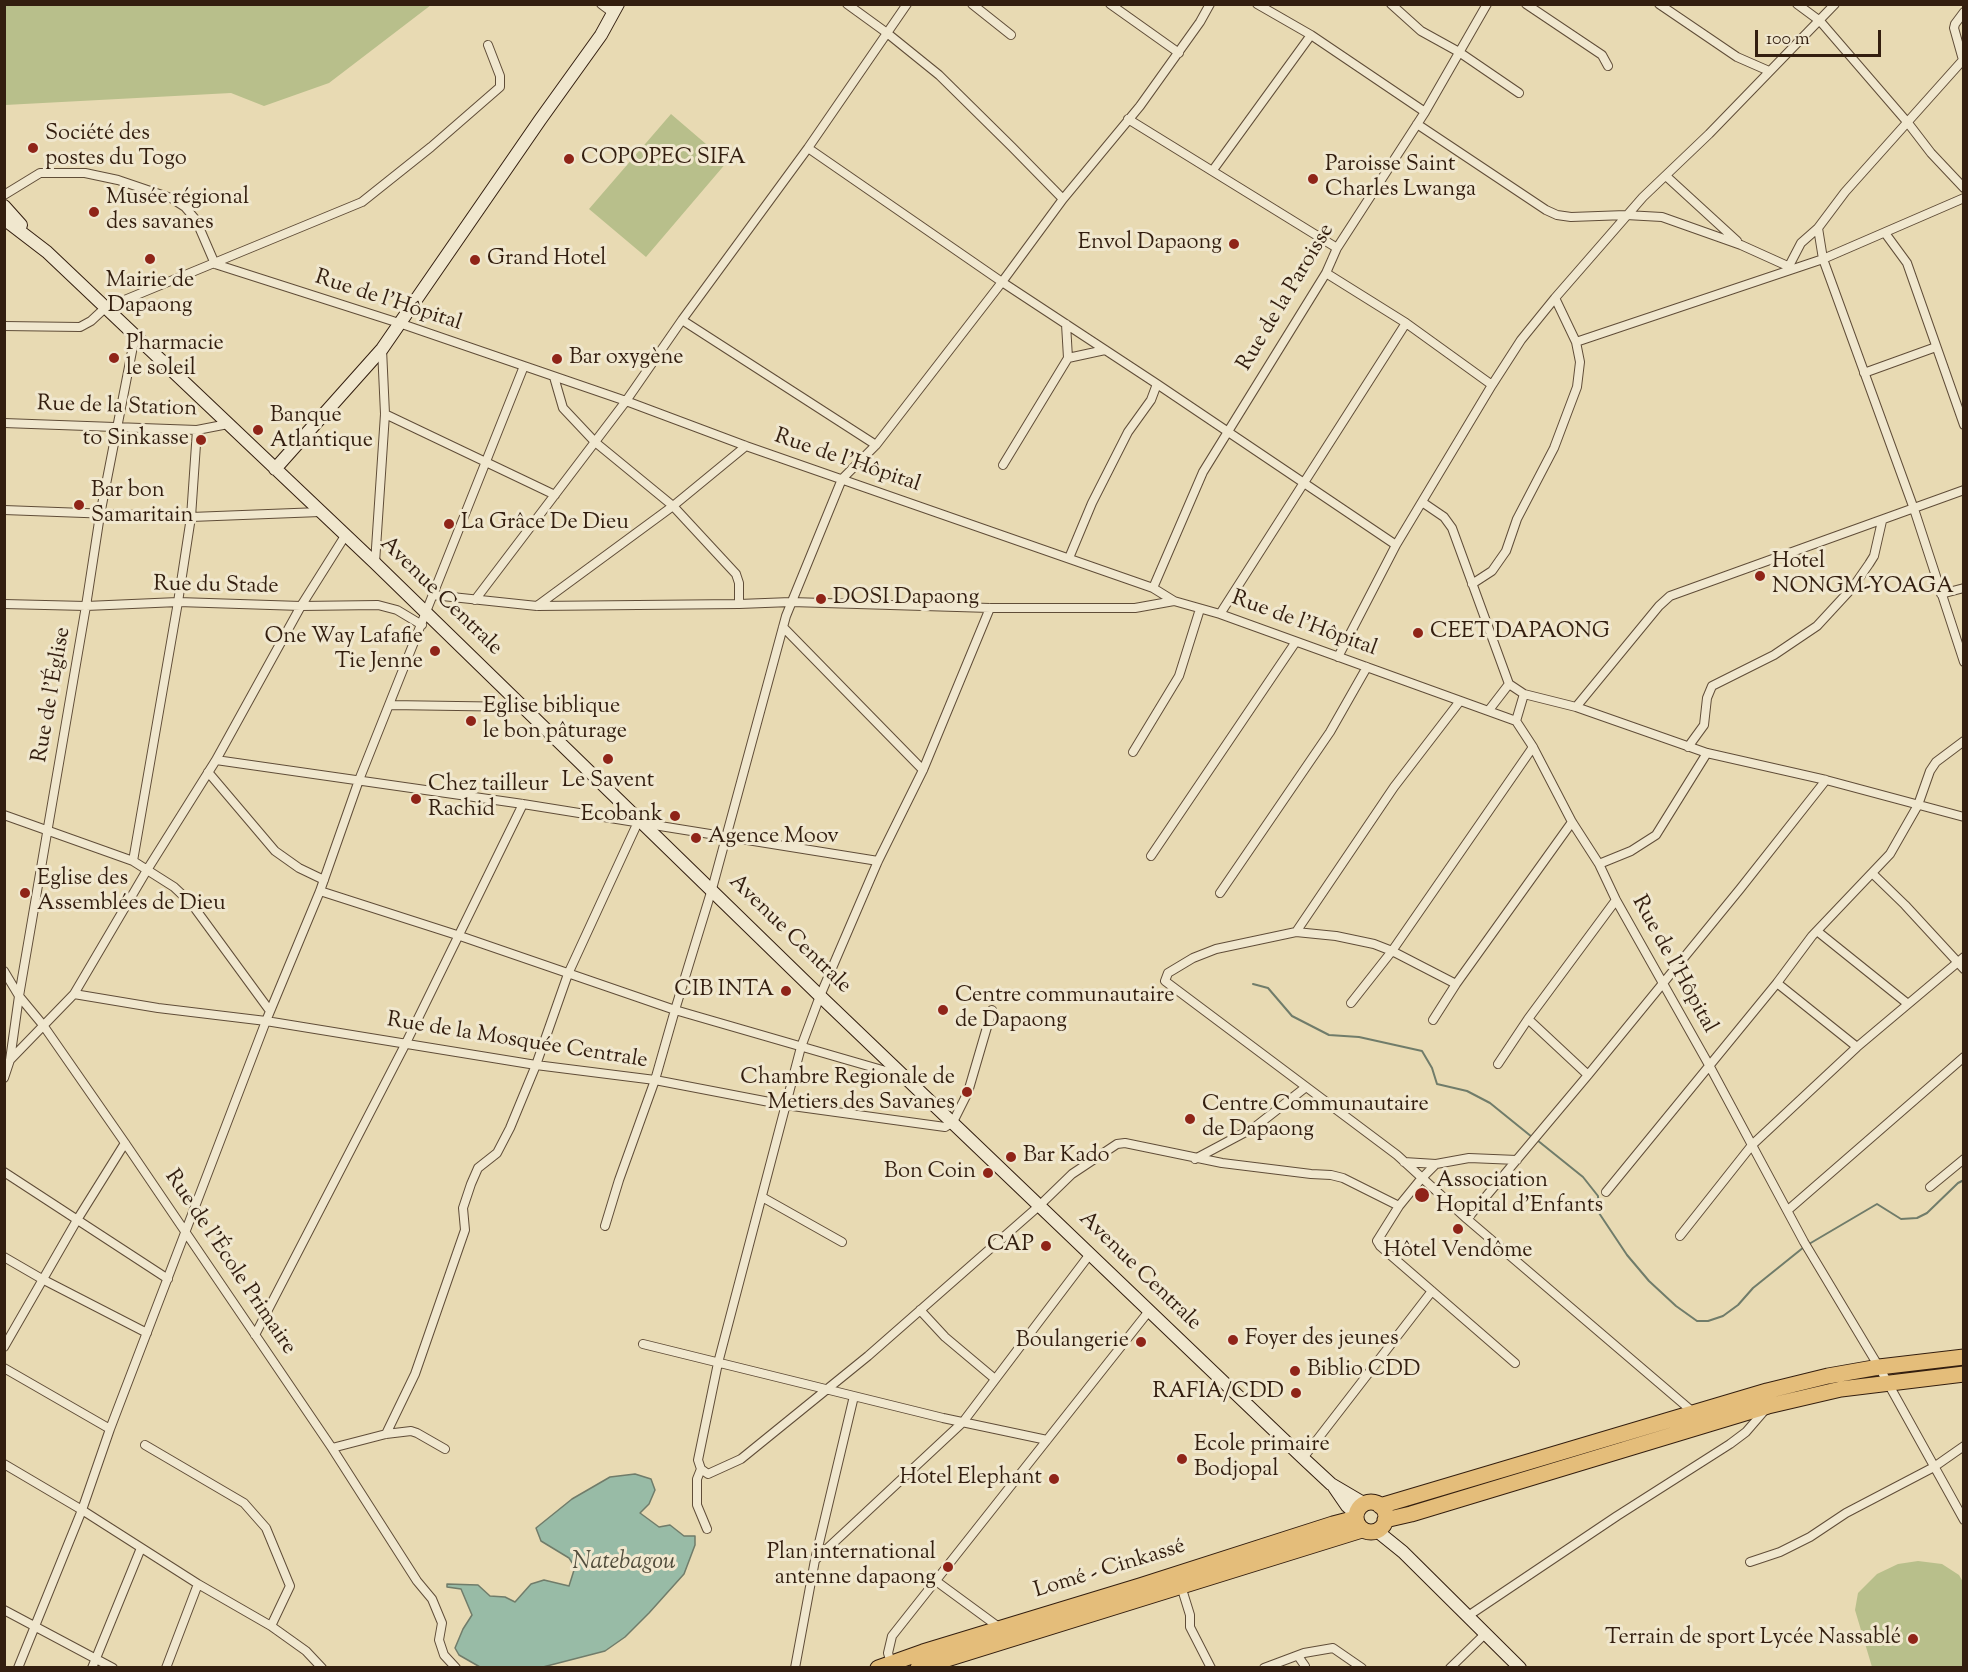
<!DOCTYPE html>
<meta charset="utf-8">
<style>
body{margin:0}
#map{position:relative;width:1968px;height:1672px;overflow:hidden;background:#e8dab3;font-family:"Sorts Mill Goudy",serif}
canvas{display:block}
.frame{position:absolute;inset:0;border:6px solid #331e0f;pointer-events:none}
.scale{position:absolute;left:1755px;top:30px;width:126px;height:27px;box-sizing:border-box;border:3px solid #331e0f;border-top:0;padding-left:8px;font-size:18px;line-height:21px;white-space:nowrap;color:#331e0f;-webkit-text-stroke:4px #f0e7ce;paint-order:stroke}
</style>
<div id="map">
<canvas width="1968" height="1672"></canvas>
<div class="frame"></div>
<div class="scale">100 m</div>
</div>
<script>
const c = document.querySelector('canvas').getContext('2d');
c.lineJoin = 'round';
function paint(path, color) { c.fillStyle = color; c.fill(path, 'evenodd'); }
const poly = rows => new Path2D(rows.map(r => 'M' + r).join(''));
function strokePath(path, color, width, dash) { c.strokeStyle = color; c.lineWidth = width; c.lineCap = dash ? 'butt' : 'round'; c.setLineDash(dash || []); c.stroke(path); }
function label(font, color, halo, rows, align = 'center') {
  c.font = font + ' "Sorts Mill Goudy",serif'; c.lineWidth = 6; c.setLineDash([]); c.textBaseline = 'middle'; c.strokeStyle = halo; c.fillStyle = color; for (const [text, x, y, turn = 0] of rows) {
    c.save(); c.translate(x, y); c.rotate((+turn || 0) * Math.PI / 180); c.textAlign = isNaN(turn) ? turn : align; if (halo) c.strokeText(text, 0, 0); c.fillText(text, 0, 0); c.restore();
  }
}
const green = poly([
 [4,5,5,4,431,5,329,83,264,106,231,93,5,105],
 [671,114,727,162,646,257,589,209],
 [1918,1561,1942,1564,1959,1575,1963,1582,1963,1667,1872,1667,1855,1610,1858,1593,1877,1574,1898,1564]
]);
const water = poly([
 [635,1474,651,1479,655,1490,649,1504,640,1513,659,1527,670,1525,684,1536,695,1536,695,1545,684,1574,649,1613,625,1637,605,1651,543,1667,480,1667,459,1655,455,1648,463,1629,472,1615,461,1589,447,1587,447,1584,478,1585,490,1596,505,1597,515,1602,531,1584,544,1580,569,1586,575,1567,569,1558,541,1541,536,1528,572,1499,610,1477,635,1474]
]);
const stream = poly([
 [1253,984,1268,988,1292,1016,1329,1035,1359,1037,1422,1051,1432,1068,1437,1084,1467,1091,1490,1103,1532,1137],
 [1537,1140,1583,1177,1598,1196,1599,1213,1627,1255,1649,1281,1676,1306,1697,1321,1708,1321,1723,1316,1738,1305,1753,1288,1804,1247],
 [1809,1244,1877,1204,1901,1219,1917,1218,1927,1213,1958,1183,1964,1180]
]);
const street = poly([
 [601,4,613,13],
 [847,4,887,33,939,75,1012,147,1063,199],
 [972,4,1011,35],
 [1110,4,1179,53],
 [1257,4,1311,35,1425,112],
 [1391,4,1421,31,1459,52,1519,93],
 [1526,4,1602,55,1608,66],
 [1659,4,1737,57,1769,71],
 [1797,4,1820,21,1908,123,1931,153,1964,188],
 [1964,12,1955,24,1954,28,1963,60,1845,192,1818,228,1823,259,1914,509,1964,662],
 [1128,119,1337,248],
 [1417,124,1546,210,1557,215,1571,217,1626,215,1662,217,1741,245,1792,268],
 [808,148,1002,282,1157,384,1396,545],
 [1213,170,1311,35],
 [1666,176,1737,241],
 [4,195,40,173,85,173,118,180,171,198,185,207,196,220,215,264],
 [1885,233,1907,263,1964,425],
 [215,264,399,323,626,401,746,446,1153,588,1174,601,1220,614,1516,721,1533,747,1572,822,1599,864,1616,900,1709,1065,1804,1242,1879,1367,1964,1520],
 [1789,266,1801,243,1818,228],
 [1326,273,1406,323,1492,385],
 [682,320,876,445],
 [4,326,80,327,91,321,105,308,362,202,431,147,500,87,500,76,488,45],
 [1576,342,1823,259,1964,198],
 [1068,358,1105,350],
 [1864,373,1936,347],
 [554,377,563,408,595,442,673,506,736,574,739,583,739,604],
 [385,414,555,495],
 [4,423,197,430,228,424],
 [1003,465,1068,358,1066,324],
 [1422,502,1444,517,1452,528,1509,684,1524,694,1576,707,1707,753,1826,780,1964,817],
 [4,510,191,517,320,512],
 [1069,558,1092,503,1128,432,1151,400,1157,384],
 [375,563,385,414,382,349],
 [1472,584,1492,571,1506,551,1517,519,1554,448,1577,387,1580,362,1576,342,1555,298],
 [1153,588,1203,472,1326,273,1337,248,1425,112,1487,4],
 [1941,594,1964,588],
 [433,595,537,606,739,604,791,602,990,608,1135,608,1174,601],
 [475,600,626,401,682,320,808,148,907,4],
 [4,604,86,606,178,602,301,606,378,605,397,610,422,625],
 [537,606,673,506,746,446],
 [990,608,923,770,878,861,820,996,801,1047,718,1363,698,1460,701,1469,708,1474,741,1459,868,1356,1040,1205,1072,1174,1117,1144,1125,1143,1222,1163,1311,1174,1331,1175,1343,1178,1399,1206],
 [1220,614,1406,323],
 [783,627,923,770],
 [1338,657,1396,545,1492,385,1521,340,1555,298,1643,197,1709,134,1835,4],
 [390,705,524,707],
 [1576,707,1659,606,1670,596,1964,490],
 [1489,710,1509,684],
 [1516,721,1524,694],
 [1688,747,1704,725,1707,698,1712,686,1774,655,1817,626,1853,587,1869,564,1874,556,1882,521],
 [1133,752,1179,676,1200,609],
 [216,760,523,804,878,861],
 [208,772,275,851,299,868,324,880],
 [4,815,133,861,174,887,191,903,270,1011],
 [1151,856,1295,643],
 [133,861,178,602,191,517,197,430],
 [1599,864,1631,851,1656,835,1707,753],
 [1872,873,1905,905,1964,969],
 [320,891,460,936,675,1010,903,1076],
 [1220,893,1330,732,1367,667],
 [1817,931,1908,1004],
 [1296,932,1394,787,1460,701],
 [4,971,19,996,43,1025,125,1143,332,1448,417,1581,432,1599,442,1623,439,1640,444,1655,456,1668],
 [1777,983,1857,1047],
 [1456,984,1392,951,1374,944,1336,936,1296,932,1216,949,1193,958,1168,973,1165,981,1397,1155,1467,1219,1693,1412],
 [74,994,158,1008,266,1021,536,1065,655,1080,785,1105,945,1127,953,1122,968,1092,992,1010],
 [1351,1003,1392,951,1533,747],
 [1528,1019,1588,1075],
 [1433,1020,1456,984,1572,822],
 [10,1060,19,996,86,606,100,515,135,336],
 [1498,1064,1528,1019,1616,900],
 [4,1078,10,1060,74,994,147,870,216,760,301,606,345,536],
 [1195,1159,1255,1127,1306,1087],
 [1404,1162,1436,1164],
 [4,1172,168,1279],
 [1930,1187,1964,1159],
 [1606,1192,1777,983,1812,936,1890,854,1918,805,1930,771,1936,762,1964,741],
 [762,1197,842,1242],
 [1788,1210,1964,1057],
 [1467,1219,1588,1075,1740,889,1826,780],
 [605,1226,619,1180,655,1080,675,1010,712,889,786,616,842,479,876,445,1002,282,1063,199,1140,106,1200,22,1210,4],
 [1680,1236,1752,1145,1857,1047,1964,957],
 [4,1257,42,1279,147,1333],
 [920,1310,945,1337,995,1379],
 [255,1335,406,1043,523,804],
 [643,1344,943,1418,1047,1440],
 [4,1347,77,1220,125,1143],
 [1515,1363,1380,1246,1377,1241,1399,1206,1421,1179,1436,1164,1469,1158,1517,1160],
 [4,1368,110,1429],
 [386,1434,415,1374,465,1230,463,1208,471,1184,478,1168,497,1153,510,1128,536,1065,568,974,638,822],
 [145,1445,244,1503,266,1528,290,1586,271,1626],
 [332,1448,386,1434,411,1431,417,1433,445,1449],
 [1303,1458,1432,1291],
 [4,1464,82,1510,198,1584,271,1626,306,1651,322,1668],
 [701,1469,697,1479,697,1505,707,1529],
 [815,1560,963,1422,1090,1254],
 [1750,1562,1780,1552,1810,1537,1846,1513,1934,1467,1964,1446],
 [936,1581,1000,1628],
 [1181,1586,1190,1615,1190,1627,1211,1668],
 [4,1610,113,1668],
 [1468,1616,1617,1516,1730,1444,1746,1432,1765,1410],
 [1298,1656,1305,1666,1304,1668],
 [891,1663,888,1653,892,1636,1149,1311],
 [18,1668,82,1510,110,1429,266,1021,320,891,359,780,524,366],
 [92,1668,141,1548],
 [166,1668,198,1584],
 [795,1668,815,1560,854,1396],
 [1264,1668,1304,1653,1333,1648,1362,1668],
 [1450,1668,1486,1633]
]);
const secondary = poly([
 [4,206,21,225],
 [4,219,47,252,375,563,820,996,1303,1458,1331,1484,1365,1504],
 [275,469,382,349,540,120,601,35,618,4],
 [1334,1487,1347,1506,1356,1514],
 [1377,1531,1403,1552,1520,1668]
]);
const highway = poly([
 '1356 1517a15 15 0 1 1 30 0a15 15 0 1 1-30 0Z',
 [1380,1506,1767,1391,1828,1376,1879,1367,1964,1357],
 [1385,1520,1411,1514,1768,1406,1841,1389,1964,1374],
 [878,1668,923,1652,1140,1586,1333,1524,1356,1518],
 [918,1668,1362,1530]
]);
const markers = [
 [33,148,6,"#8f2418"],
 [569,159,6,"#8f2418"],
 [1313,179,6,"#8f2418"],
 [94,212,6,"#8f2418"],
 [1234,244,6,"#8f2418"],
 [150,259,6,"#8f2418"],
 [475,260,6,"#8f2418"],
 [114,358,6,"#8f2418"],
 [557,359,6,"#8f2418"],
 [258,430,6,"#8f2418"],
 [201,440,6,"#8f2418"],
 [79,505,6,"#8f2418"],
 [449,524,6,"#8f2418"],
 [1760,576,6,"#8f2418"],
 [821,599,6,"#8f2418"],
 [1418,633,6,"#8f2418"],
 [435,651,6,"#8f2418"],
 [471,721,6,"#8f2418"],
 [608,759,6,"#8f2418"],
 [416,799,6,"#8f2418"],
 [675,816,6,"#8f2418"],
 [696,838,6,"#8f2418"],
 [25,893,6,"#8f2418"],
 [786,991,6,"#8f2418"],
 [943,1010,6,"#8f2418"],
 [967,1092,6,"#8f2418"],
 [1190,1119,6,"#8f2418"],
 [1011,1157,6,"#8f2418"],
 [988,1173,6,"#8f2418"],
 [1422,1195,8,"#8f2418"],
 [1458,1229,6,"#8f2418"],
 [1046,1246,6,"#8f2418"],
 [1233,1340,6,"#8f2418"],
 [1141,1342,6,"#8f2418"],
 [1295,1371,6,"#8f2418"],
 [1296,1393,6,"#8f2418"],
 [1182,1459,6,"#8f2418"],
 [1054,1479,6,"#8f2418"],
 [948,1567,6,"#8f2418"],
 [1913,1639,6,"#8f2418"]
];
const poiNames = [
 ["Société des",45,135],
 ["postes du Togo",45,160],
 ["COPOPEC SIFA",581,159],
 ["Paroisse Saint",1325,166],
 ["Charles Lwanga",1325,191],
 ["Musée régional",106,199],
 ["des savanes",106,224],
 ["Envol Dapaong",1222,244,"right"],
 ["Grand Hotel",487,260],
 ["Mairie de",150,282,"center"],
 ["Dapaong",150,307,"center"],
 ["Pharmacie",126,345],
 ["le soleil",126,370],
 ["Bar oxygène",569,359],
 ["Banque",270,417],
 ["Atlantique",270,442],
 ["to Sinkasse",189,440,"right"],
 ["Bar bon",91,492],
 ["Samaritain",91,517],
 ["La Grâce De Dieu",461,524],
 ["Hotel",1772,563],
 ["NONGM-YOAGA",1772,588],
 ["DOSI Dapaong",833,599],
 ["CEET DAPAONG",1430,633],
 ["One Way Lafafie",423,638,"right"],
 ["Tie Jenne",423,663,"right"],
 ["Eglise biblique",483,708],
 ["le bon pâturage",483,733],
 ["Le Savent",608,782,"center"],
 ["Chez tailleur",428,786],
 ["Rachid",428,811],
 ["Ecobank",663,816,"right"],
 ["Agence Moov",708,838],
 ["Eglise des",37,880],
 ["Assemblées de Dieu",37,905],
 ["CIB INTA",774,991,"right"],
 ["Centre communautaire",955,997],
 ["de Dapaong",955,1022],
 ["Chambre Regionale de",955,1079,"right"],
 ["Metiers des Savanes",955,1104,"right"],
 ["Centre Communautaire",1202,1106],
 ["de Dapaong",1202,1131],
 ["Bar Kado",1023,1157],
 ["Bon Coin",976,1173,"right"],
 ["Association",1436,1182],
 ["Hopital d'Enfants",1436,1207],
 ["CAP",1034,1246,"right"],
 ["Hôtel Vendôme",1458,1252,"center"],
 ["Foyer des jeunes",1245,1340],
 ["Boulangerie",1129,1342,"right"],
 ["Biblio CDD",1307,1371],
 ["RAFIA/CDD",1284,1393,"right"],
 ["Ecole primaire",1194,1446],
 ["Bodjopal",1194,1471],
 ["Hotel Elephant",1042,1479,"right"],
 ["Plan international",936,1554,"right"],
 ["antenne dapaong",936,1579,"right"],
 ["Terrain de sport Lycée Nassablé",1901,1639,"right"]
];
const streetNames = [
 ["Rue de la Paroisse",1287,298,-59],
 ["Rue de l'Hôpital",388,302,18],
 ["Rue de la Station",117,408,2],
 ["Rue de l'Hôpital",847,462,19],
 ["Rue du Stade",216,587,1],
 ["Avenue Centrale",440,597,44],
 ["Rue de l'Hôpital",1304,625,20],
 ["Rue de l'Église",53,695,-80],
 ["Avenue Centrale",789,935,44],
 ["Rue de l'Hôpital",1673,965,61],
 ["Rue de la Mosquée Centrale",517,1042,9],
 ["Rue de l'École Primaire",229,1263,56],
 ["Avenue Centrale",1139,1272,44],
 ["Lomé - Cinkassé",1110,1570,-17]
];
const waterNames = [
 ["Natebagou",624,1564]
];
paint(green, '#b8bf8b');
paint(water, '#98bba6');
strokePath(water, '#707c6a', 1.5);
strokePath(stream, '#707c6a', 2);
strokePath(street, '#604d38', 10);
strokePath(secondary, '#331e0f', 14);
strokePath(highway, '#331e0f', 17);
strokePath(street, '#f0e7ce', 8);
strokePath(secondary, '#f0e7ce', 12);
strokePath(highway, '#e4bd7a', 15);
for (const [x, y, r, color] of markers) { const dot = new Path2D(); dot.arc(x, y, r, 0, 2 * Math.PI); c.fillStyle = color; c.fill(dot); strokePath(dot, '#f0e7ce', 2); }
label('22px', '#331e0f', '#f0e7ce', poiNames, 'left');
label('22px', '#331e0f', '#f0e7ce', streetNames);
label('italic 24px', '#514d3c', '#f0e7ce', waterNames);
</script>
